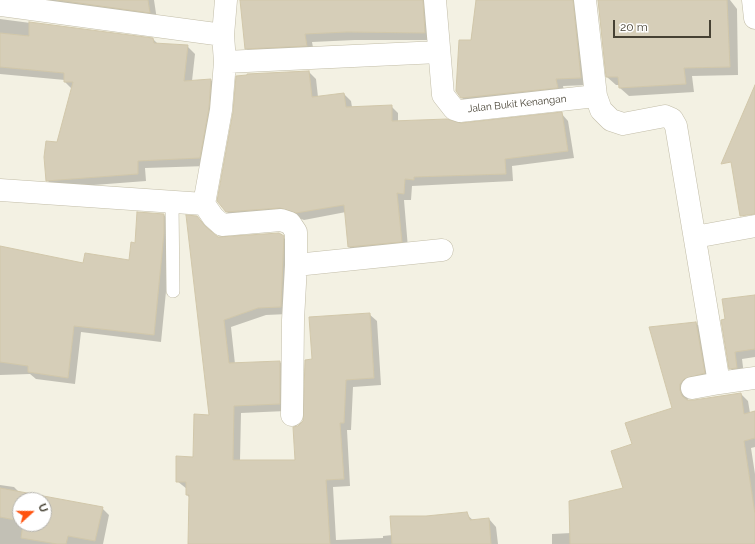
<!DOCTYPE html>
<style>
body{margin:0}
#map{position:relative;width:755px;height:544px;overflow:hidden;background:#f3f1e3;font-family:Raleway,sans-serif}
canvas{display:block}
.north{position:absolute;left:12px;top:492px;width:40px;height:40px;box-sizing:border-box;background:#fff;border:1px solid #b5b3ad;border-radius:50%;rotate:69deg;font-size:11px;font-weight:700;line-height:16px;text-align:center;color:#464133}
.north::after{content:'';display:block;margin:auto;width:14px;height:18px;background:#ff530f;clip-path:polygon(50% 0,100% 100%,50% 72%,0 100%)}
.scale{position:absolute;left:613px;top:20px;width:98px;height:18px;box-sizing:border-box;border:2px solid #464133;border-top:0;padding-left:5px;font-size:12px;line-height:14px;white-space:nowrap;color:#464133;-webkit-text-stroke:3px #fff;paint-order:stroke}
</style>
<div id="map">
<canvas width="755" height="544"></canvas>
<div class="north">U</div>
<div class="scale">20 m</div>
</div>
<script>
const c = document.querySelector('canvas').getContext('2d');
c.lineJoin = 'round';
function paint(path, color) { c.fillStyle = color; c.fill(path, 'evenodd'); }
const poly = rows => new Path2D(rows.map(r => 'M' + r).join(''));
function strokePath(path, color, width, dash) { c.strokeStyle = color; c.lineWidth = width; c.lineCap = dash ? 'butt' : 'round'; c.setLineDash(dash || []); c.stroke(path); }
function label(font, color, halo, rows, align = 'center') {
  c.font = font + ' Raleway,sans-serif'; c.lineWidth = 3.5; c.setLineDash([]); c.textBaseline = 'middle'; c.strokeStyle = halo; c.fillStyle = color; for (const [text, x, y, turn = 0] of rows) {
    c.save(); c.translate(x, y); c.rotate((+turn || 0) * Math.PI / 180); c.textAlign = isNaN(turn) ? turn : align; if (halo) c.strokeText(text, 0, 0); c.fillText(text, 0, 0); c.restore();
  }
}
const shadow = poly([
 [12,0,154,0,157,20],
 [241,0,430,0,432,40,355,40,312,42,314,53,253,56,246,48],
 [477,0,583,0,588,85,563,86,565,95,470,105,462,98],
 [599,0,730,0,737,9,738,75,692,76,694,92,629,96,620,88,620,85,616,85,607,77],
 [0,19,153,39,158,44,187,46,195,54,192,81,211,80,218,87,207,166,145,168,146,181,55,188,47,180,72,89,65,82,65,80,0,74],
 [309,72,316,79,318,97,344,94,351,101,352,107,391,106,398,113,398,121,461,124,561,113,568,121,574,158,512,166,513,181,412,186,411,200,404,200,408,248,356,254,349,247,346,212,304,220,288,214,234,219,223,208],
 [164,215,171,222,171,241,161,342,81,332,75,384,36,379,30,374,0,375,0,249,84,264,130,261,136,244],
 [197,217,218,238,283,237,290,244,288,314,266,315,231,327,235,364,280,362,287,369,286,411,241,413,240,461,296,461,299,427,304,421,313,360,369,314,377,321,381,385,353,387,351,430,347,430,350,486,333,487,336,540,383,538,383,536,393,535,426,517,466,514,474,521,489,519,496,527,498,544,189,544,190,498,187,495,187,489,177,481,194,458,211,416],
 [755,296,755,357,742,359,744,375,738,376,730,368,726,320],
 [696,323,703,331,711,380,687,392,688,401,694,401,741,394,748,401,750,413,755,412,755,447,751,448,755,474,755,544,552,544,552,534,571,533,624,489,633,445,673,409],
 [0,485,14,487,19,492,102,508,109,515,103,544,0,544],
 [20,500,44,500,44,524,20,524]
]);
const building = poly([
 [57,0,148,0,150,13,57,0],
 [240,0,423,0,425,33,347,32,305,34,307,46,245,49,240,0],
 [476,0,573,0,581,78,556,79,558,88,461,98,456,91,459,40,471,40,476,0],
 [598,0,727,0,730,67,684,68,686,84,619,88,618,77,606,77,598,0],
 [29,22,153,38,154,43,188,45,184,81,211,79,209,108,200,158,138,161,138,174,46,181,44,157,46,141,57,142,73,82,64,82,64,73,0,67,0,33,29,36,29,22],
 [309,71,312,97,344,93,346,107,392,105,392,121,447,119,461,123,562,112,568,151,505,159,506,174,414,177,414,180,405,179,404,194,397,193,402,242,348,247,344,205,296,213,280,208,226,212,217,201,233,112,236,76,247,75,247,74,309,71],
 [755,85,755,214,740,216,731,162,721,164,755,85],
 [137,212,164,214,164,233,154,335,74,326,68,378,28,372,28,366,0,362,0,246,83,263,85,253,129,260,131,242,135,243,137,212],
 [186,215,197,216,205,226,218,237,279,233,284,236,281,307,258,308,224,320,229,363,280,361,280,404,234,406,233,460,295,460,293,427,298,426,303,421,305,360,312,359,309,317,370,313,374,378,346,380,344,423,340,423,344,479,326,480,330,544,188,544,189,495,186,495,186,482,176,482,176,456,193,457,194,414,209,415,186,215],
 [755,295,755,349,735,352,737,368,729,369,721,320,725,319,722,299,755,295],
 [696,322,705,373,684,379,680,384,680,390,682,396,687,400,694,400,741,393,744,414,755,411,755,438,744,441,755,514,755,544,570,544,569,501,623,488,611,451,632,444,625,423,672,408,649,327,696,322],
 [0,488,103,507,95,541,68,536,66,544,57,544,21,538,23,524,44,524,44,500,20,500,20,521,0,517,0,488],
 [467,512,470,520,489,518,491,544,392,544,390,516,426,516,467,512]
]);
const service = poly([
 [172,203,173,291]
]);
const minor = poly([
 [435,0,443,95,454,109,460,111,596,96],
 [585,0,596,96,601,110,611,120,623,124,665,116,672,119,676,126,719,383,755,378],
 [753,0,755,18],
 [0,5,223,35],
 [225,62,439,52],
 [0,190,204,204,221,110,225,62,223,35,226,0],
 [204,204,213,217,222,225,281,220,290,223,296,232,296,265,442,250],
 [695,237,755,226],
 [692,388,719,383],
 [292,415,293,320,296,265]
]);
const streetNames = [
 ["Jalan Bukit Kenangan",517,104,-6]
];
paint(shadow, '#0003');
paint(building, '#d6ceb8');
strokePath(building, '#d1c7aa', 1);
strokePath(service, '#c2bda8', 14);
strokePath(minor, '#c2bda8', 23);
strokePath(service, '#fff', 13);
strokePath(minor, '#fff', 22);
label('10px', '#464133', '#fff', streetNames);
</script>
